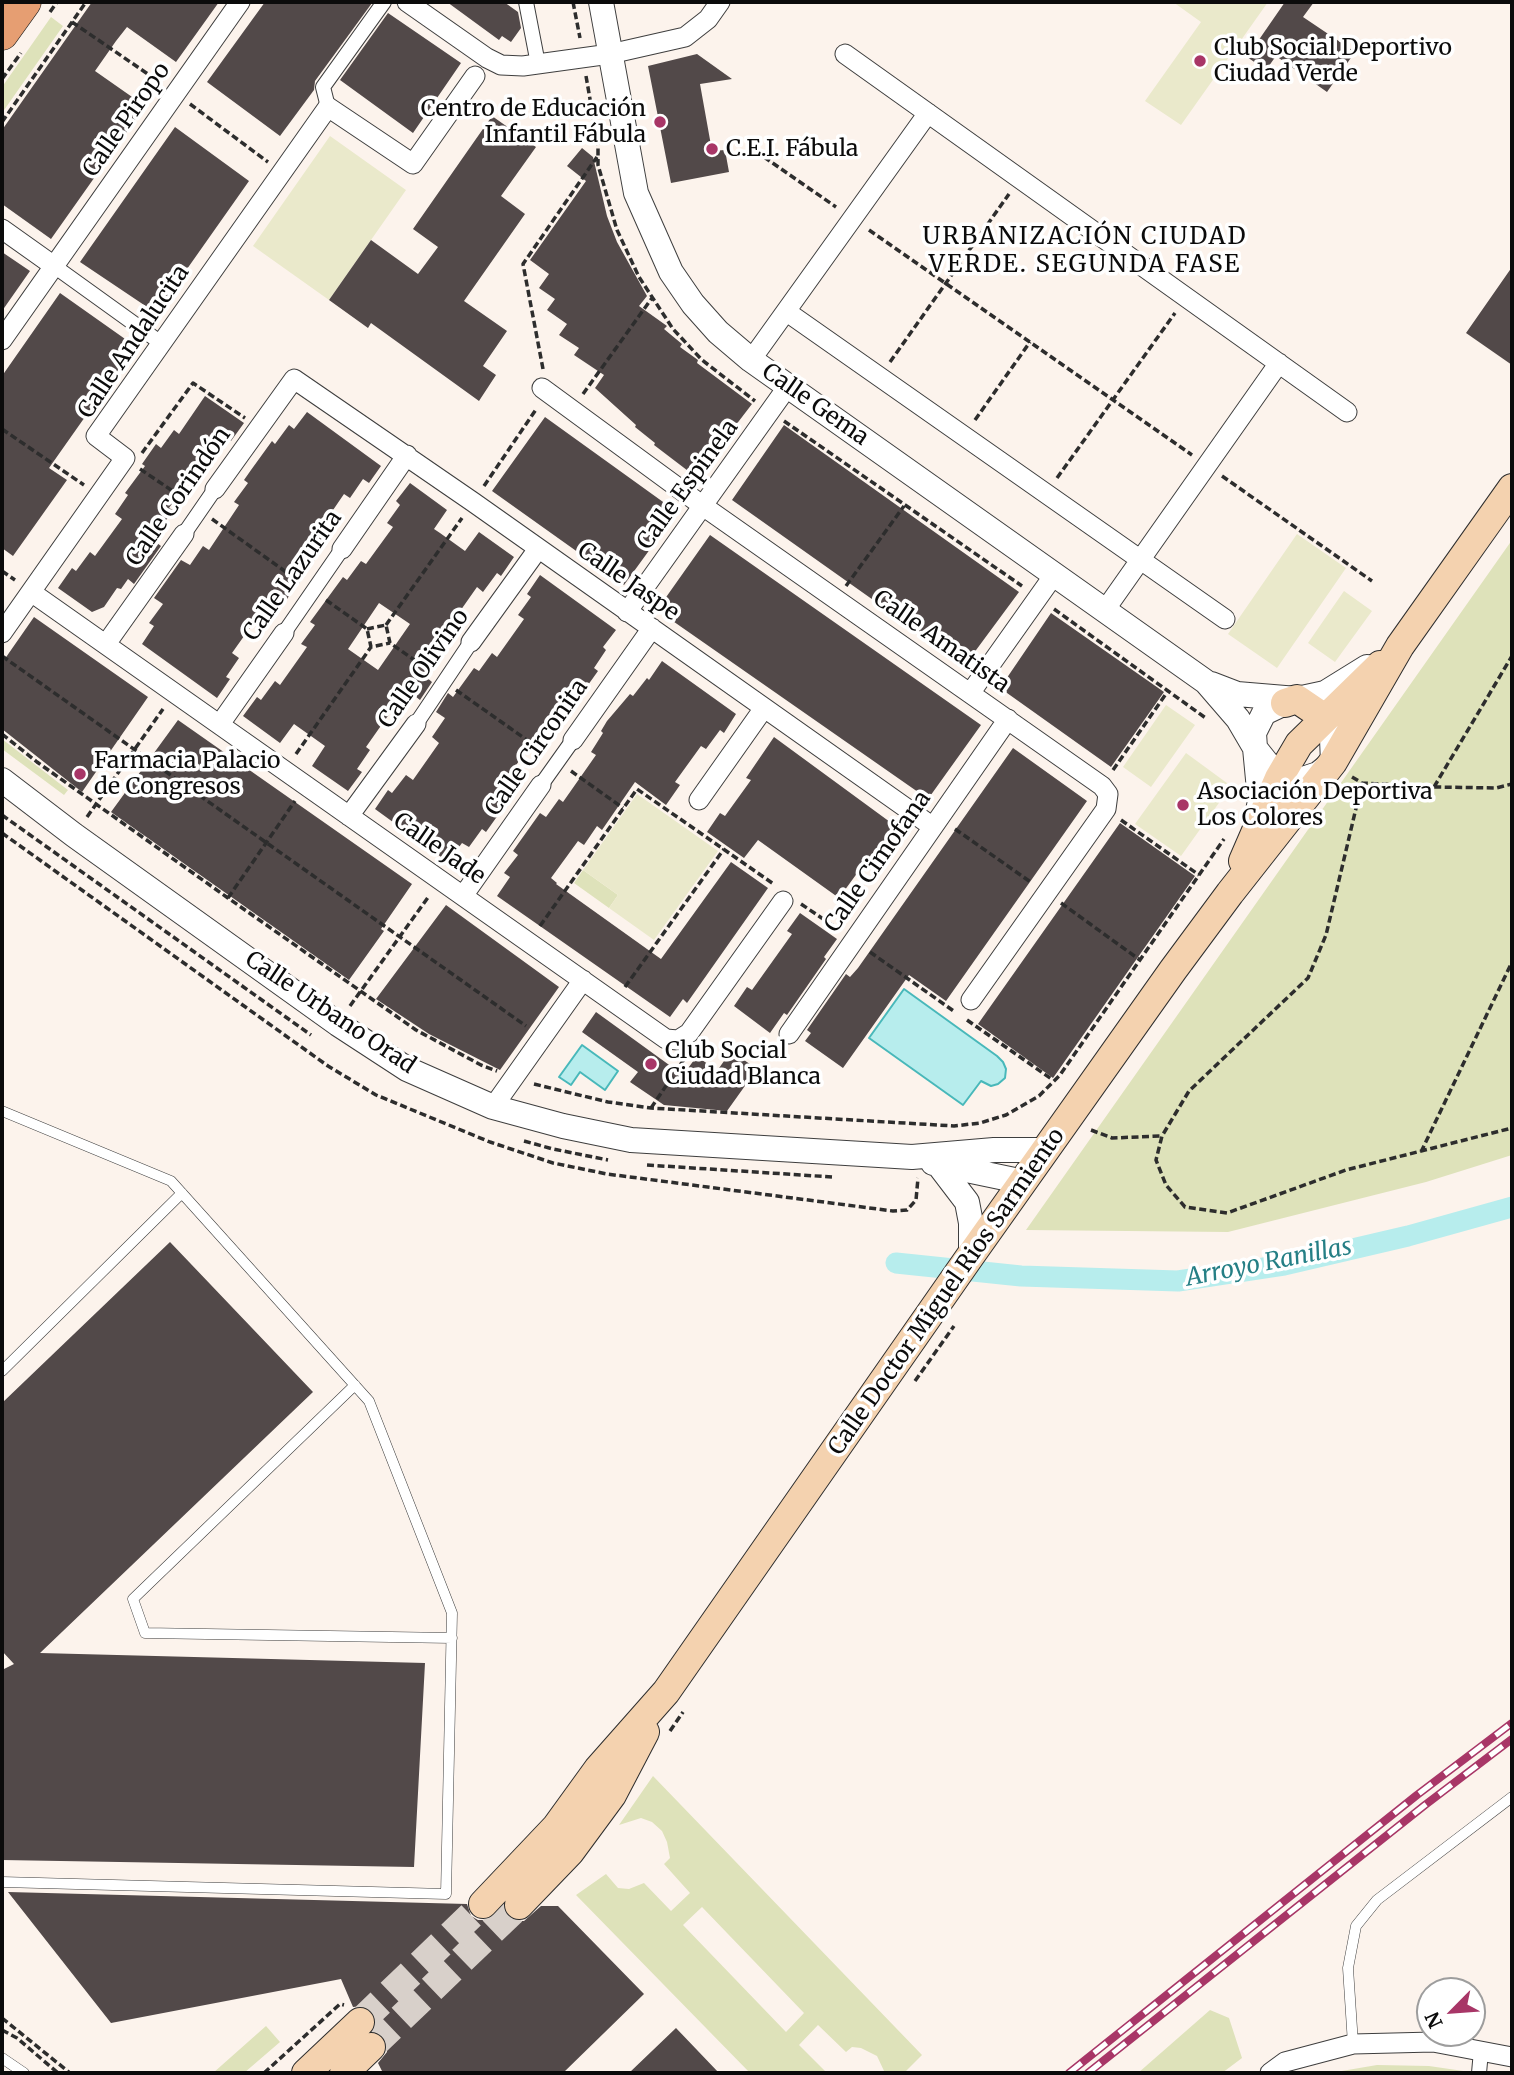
<!DOCTYPE html>
<meta charset="utf-8">
<style>
body{margin:0}
#map{position:relative;width:1514px;height:2075px;overflow:hidden;background:#fcf3ec;font-family:Merriweather,serif}
canvas{display:block}
.frame{position:absolute;inset:0;border:4px solid #0b0b0b;pointer-events:none}
.north{position:absolute;left:1416px;top:1977px;width:70px;height:70px;box-sizing:border-box;background:#fff;border:2px solid #9d9d9d;border-radius:50%;rotate:245deg;font-size:19px;font-weight:700;line-height:28px;text-align:center;color:#0b0b0b}
.north::after{content:'';display:block;margin:auto;width:24px;height:32px;background:#a83667;clip-path:polygon(50% 0,100% 100%,50% 72%,0 100%)}
</style>
<div id="map">
<canvas width="1514" height="2075"></canvas>
<div class="frame"></div>
<div class="north">N</div>
</div>
<script>
const c = document.querySelector('canvas').getContext('2d');
c.lineJoin = 'round';
function paint(path, color) { c.fillStyle = color; c.fill(path, 'evenodd'); }
const poly = rows => new Path2D(rows.map(r => 'M' + r).join(''));
function strokePath(path, color, width, dash) { c.strokeStyle = color; c.lineWidth = width; c.lineCap = dash ? 'butt' : 'round'; c.setLineDash(dash || []); c.stroke(path); }
function label(font, color, halo, rows, align = 'center') {
  c.font = font + ' Merriweather,serif'; c.lineWidth = 7; c.setLineDash([]); c.textBaseline = 'middle'; c.strokeStyle = halo; c.fillStyle = color; for (const [text, x, y, turn = 0] of rows) {
    c.save(); c.translate(x, y); c.rotate((+turn || 0) * Math.PI / 180); c.textAlign = isNaN(turn) ? turn : align; if (halo) c.strokeText(text, 0, 0); c.fillText(text, 0, 0); c.restore();
  }
}
const green = poly([
 [51,17,63,26,2,113,2,87],
 [1512,540,1512,1155,1426,1182,1228,1232,1026,1230],
 [2,739,68,790,64,795,2,749],
 [583,870,618,895,609,908,574,883],
 [653,1776,922,2055,904,2073,885,2073,877,2056,861,2048,852,2047,846,2052,818,2025,799,2045,827,2073,750,2073,576,1895,606,1874,618,1888,629,1889,644,1883,671,1911,690,1893,664,1864,670,1858,667,1842,662,1831,652,1822,641,1818,619,1825],
 [702,1907,804,2013,786,2032,683,1925],
 [1210,2010,1229,2018,1242,2058,1222,2073,1138,2073],
 [266,2026,280,2042,244,2073,213,2073],
 [1377,2065,1429,2066,1477,2073,1330,2073]
]);
const pitch = poly([
 [1173,2,1268,2,1181,125,1145,101,1201,22],
 [330,136,406,190,329,300,253,246],
 [1297,534,1346,568,1277,668,1228,634],
 [1344,591,1372,611,1335,662,1308,643],
 [1166,705,1195,725,1151,787,1123,767],
 [1186,753,1231,786,1181,856,1135,824],
 [637,794,718,851,654,940,609,908,618,895,583,870]
]);
const water = poly([
 [904,989,997,1056,1003,1062,1006,1069,1005,1078,998,1084,991,1086,981,1081,963,1105,869,1038,904,989],
 [582,1045,618,1071,605,1090,580,1072,571,1085,559,1077,582,1045]
]);
const canal = poly([
 [896,1263,1021,1276,1178,1281,1284,1265,1408,1236,1512,1207]
]);
const building = poly([
 [92,2,219,2,176,62,127,27,116,41,95,71,145,106,51,239,2,204,2,130],
 [265,2,372,3,315,81,314,90,280,136,207,82],
 [447,2,504,2,518,12,521,28,511,42,502,36,499,40],
 [1285,2,1314,2,1303,17,1355,52,1327,92,1276,56,1266,70,1247,57],
 [388,13,461,63,413,133,340,80],
 [697,54,732,79,700,84,712,151,725,150,729,172,671,183,648,66],
 [492,116,536,147,501,196,525,214,464,301,507,331,483,366,496,375,479,401,371,323,368,328,329,300,371,240,418,274,438,247,413,229],
 [175,127,249,181,156,313,80,262],
 [582,148,593,157,607,216,617,242,647,296,639,306,667,326,664,329,682,344,680,347,698,360,697,363,752,404,696,477,654,445,655,443,635,427,636,425,595,388,604,375,574,355,579,348,559,335,567,324,547,310,555,299,539,288,549,274,530,260,586,181,567,166],
 [2,252,30,271,2,311],
 [1512,267,1512,365,1466,333],
 [60,293,135,346,49,468,67,480,13,556,2,548,2,376],
 [205,396,244,423,231,441,228,439,214,459,212,457,199,475,194,472,169,508,173,510,160,529,163,532,157,543,161,546,134,584,128,579,121,589,117,588,104,607,92,612,58,588,72,568,76,571,90,552,95,556,122,519,115,514,128,495,125,493,145,466,142,464,156,444,161,448,174,430,179,434],
 [307,412,381,466,369,483,363,479,350,498,344,494,318,532,325,537,312,555,316,558,289,596,284,604,278,601,265,619,259,615,232,653,239,658,226,677,230,679,217,698,142,644,154,626,149,623,163,604,154,598,181,560,190,565,203,546,209,550,239,505,234,502,248,483,244,480,251,470,272,441,275,444,289,425,294,429],
 [545,417,677,512,624,585,492,491],
 [784,425,1019,592,965,665,732,500],
 [410,483,447,510,434,529,440,533,465,551,479,532,514,557,501,576,497,573,483,592,477,587,451,624,456,628,442,647,446,650,426,677,432,682,420,700,411,693,397,713,392,710,366,747,370,750,357,769,362,772,348,791,312,766,325,746,294,724,280,743,243,716,257,697,261,700,275,681,280,685,307,647,301,644,315,625,310,622,343,577,347,580,361,561,366,564,393,527,387,523,400,505,396,501],
 [379,603,410,624,378,670,348,649],
 [710,535,981,725,928,799,657,610],
 [540,575,616,630,603,647,606,650,594,668,598,671,578,699,571,709,566,705,553,724,551,722,537,741,534,740,514,768,522,773,509,791,513,794,486,832,482,829,469,847,462,843,448,862,375,809,388,790,392,793,406,775,413,780,439,743,432,737,445,718,436,712,448,693,453,697,474,668,479,671,492,653,497,657,524,619,518,615,531,597,527,594],
 [1051,613,1164,692,1111,767,1000,688],
 [34,617,148,697,82,792,2,729,2,663],
 [662,661,736,714,724,733,720,730,706,749,701,746,675,782,680,785,666,805,635,782,602,830,597,826,584,845,578,841,551,878,557,883,556,884,661,959,731,862,768,888,687,1003,683,999,670,1017,497,896,510,877,504,873,518,855,513,851,540,813,546,817,559,799,563,802,596,755,591,752,603,733,601,731,607,721,630,694,633,696,647,678,649,680],
 [178,720,412,884,381,929,384,931,349,980,111,812],
 [774,737,905,833,878,870,866,861,839,898,758,840,744,858,707,832,720,813,725,816,751,780,746,778],
 [1013,748,1087,801,946,1001,909,975,843,1068,805,1041,811,1033,807,1030,846,974,850,977,858,968],
 [1120,823,1195,876,1053,1078,978,1024],
 [446,905,559,987,500,1070,429,1034,376,999],
 [800,913,837,939,824,957,826,959,787,1015,784,1013,770,1033,734,1006,747,987,752,990,792,934,787,931],
 [596,1012,683,1075,697,1056,717,1071,731,1051,757,1069,727,1111,664,1105,630,1082,638,1072,582,1032],
 [170,1242,313,1392,40,1653,425,1663,414,1867,2,1860,2,1670,14,1664,2,1651,2,1403],
 [8,1892,467,1904,471,1916,478,1920,488,1920,503,1907,507,1916,516,1921,524,1921,541,1906,558,1906,644,1994,563,2073,383,2073,378,2063,387,2052,387,2044,382,2035,373,2031,376,2018,372,2011,365,2006,353,2007,341,1979,111,2023],
 [676,2028,719,2073,629,2073]
]);
const secondaryTunnel = poly([
 [360,2022,483,1904],
 [371,2047,519,1905]
]);
const path = poly([
 [573,2,580,38],
 [50,12,57,2],
 [72,22,161,83],
 [586,76,598,145,598,165,617,230,639,277,673,329,702,360,755,401],
 [2,79,21,53],
 [190,104,268,162],
 [2,122,86,2],
 [764,157,836,207],
 [869,230,1192,455],
 [890,362,1009,194],
 [543,369,523,264,597,157],
 [583,394,652,298],
 [975,420,1030,342],
 [784,421,1022,586],
 [2,429,84,485],
 [142,453,193,383,245,418],
 [140,469,186,500],
 [1222,476,1372,581],
 [1057,478,1175,313],
 [484,486,537,408],
 [212,519,300,582],
 [2,571,15,580],
 [846,586,904,506],
 [326,600,367,629,371,647,390,643],
 [1054,609,1207,719],
 [386,625,462,518],
 [367,629,386,625,390,643,430,671],
 [2,656,526,1026],
 [456,690,544,752],
 [2,734,37,762,228,898,416,1030,481,1065,497,1071],
 [296,754,371,647],
 [1113,770,1168,691],
 [571,771,623,808],
 [1352,777,1362,783,1434,787,1496,788,1512,784],
 [1362,783,1326,935,1308,978,1189,1091,1162,1136,1156,1160,1166,1185,1185,1207,1227,1213,1346,1170,1512,1128],
 [1434,787,1512,656],
 [2,815,311,1035],
 [87,817,163,709],
 [1121,820,1199,875],
 [955,829,1032,883],
 [2,833,328,1066,376,1095,490,1142,553,1163,607,1174,893,1211,907,1210,916,1200,918,1178],
 [228,898,295,801],
 [1061,903,1140,960],
 [801,904,838,929],
 [540,926,637,789,775,885],
 [870,952,955,1012],
 [625,987,724,849],
 [350,1006,429,896],
 [967,1020,1053,1080],
 [534,1084,608,1102,651,1108,954,1126,980,1123,1006,1115,1039,1096,1060,1075,1224,839],
 [651,1108,685,1058],
 [1091,1130,1112,1138,1161,1136],
 [524,1141,553,1149,608,1160],
 [1421,1152,1512,962],
 [647,1165,832,1177],
 [915,1381,954,1326],
 [670,1731,683,1712],
 [2,2018,70,2073],
 [2,2030,17,2038,58,2073],
 [264,2073,340,2004,344,2005]
]);
const service = poly([
 [2,1111,171,1181,369,1401,452,1613,446,1894,2,1882],
 [2,1371,182,1193],
 [355,1385,133,1599,145,1633,452,1638],
 [1353,2044,1348,1968,1356,1926,1377,1900,1512,1797],
 [2,2058,24,2073]
]);
const pedestrian = poly([
 [526,2,538,64],
 [328,107,323,87,384,2],
 [54,266,161,343],
 [184,534,215,489],
 [284,633,342,549],
 [416,724,471,642],
 [541,785,573,740],
 [1479,2073,1481,2051]
]);
const minor = poly([
 [407,2,487,58,501,65,523,66,610,54,685,37,708,19,720,2],
 [845,54,1347,412],
 [2,229,54,266],
 [787,312,1225,619],
 [2,340,240,2],
 [751,360,928,113],
 [542,388,703,506,1102,786,1108,794,1106,809,971,1000],
 [215,489,294,379,473,502,933,827],
 [342,549,407,455],
 [31,592,666,1039,678,1040,689,1033,783,901],
 [1105,610,1279,363],
 [627,612,788,386],
 [2,633,125,458,96,436,328,107,413,164,475,76],
 [471,642,538,549],
 [106,644,184,534],
 [971,692,1054,575],
 [220,724,284,633],
 [573,740,652,628],
 [699,800,764,708],
 [349,816,416,724],
 [463,896,541,785],
 [789,1034,1008,719],
 [493,1107,583,980],
 [1270,2073,1285,2062,1353,2044,1433,2042,1512,2057]
]);
const tertiary = poly([
 [601,2,636,193,671,272,693,304,718,332,751,360,1206,682,1238,719,1255,748,1260,800,1256,823],
 [1211,684,1237,694,1297,699,1325,693,1367,667],
 [1285,703,1264,713,1254,733,1255,748,1279,778,1300,780,1318,774,1333,762,1332,739,1325,718],
 [2,780,74,835,338,1024,407,1069,493,1107,563,1126,631,1140,912,1157,994,1150,1047,1150],
 [933,1163,1024,1182],
 [938,1164,967,1202,971,1223,971,1255]
]);
const secondary = poly([
 [1285,703,1297,699,1325,718],
 [1243,861,1279,778,1299,744,1380,665],
 [483,1904,556,1827,598,1769,666,1692,971,1255,1173,970,1230,893,1333,762,1400,646,1512,488],
 [519,1905,570,1852,612,1795,645,1732],
 [306,2073,360,2022],
 [344,2073,371,2047]
]);
const primary = poly([
 [2,34,25,2]
]);
const rail = poly([
 [1069,2073,1417,1795,1512,1723],
 [1088,2073,1425,1805,1512,1739]
]);
const markers = [
 [1200,61,7,"#a83667"],
 [660,122,7,"#a83667"],
 [712,149,7,"#a83667"],
 [80,774,7,"#a83667"],
 [1183,805,7,"#a83667"],
 [651,1064,7,"#a83667"]
];
const poiNames = [
 ["Club Social Deportivo",1214,48],
 ["Ciudad Verde",1214,74],
 ["Centro de Educación",646,109,"right"],
 ["Infantil Fábula",646,135,"right"],
 ["C.E.I. Fábula",726,149],
 ["Farmacia Palacio",94,761],
 ["de Congresos",94,787],
 ["Asociación Deportiva",1197,792],
 ["Los Colores",1197,818],
 ["Club Social",665,1051],
 ["Ciudad Blanca",665,1077]
];
const streetNames = [
 ["Calle Piropo",127,120,-55],
 ["Calle Andalucita",134,342,-56],
 ["Calle Gema",815,405,35],
 ["Calle Espinela",688,485,-54],
 ["Calle Corindón",179,497,-55],
 ["Calle Lazurita",293,576,-55],
 ["Calle Jaspe",628,582,35],
 ["Calle Amatista",941,642,35],
 ["Calle Olivino",424,669,-55],
 ["Calle Circonita",537,748,-55],
 ["Calle Jade",439,849,35],
 ["Calle Cimofana",878,862,-55],
 ["Calle Urbano Orad",330,1013,34],
 ["Calle Doctor Miguel Rios Sarmiento",947,1292,-55]
];
const neighbourhoodNames = [
 ["URBANIZACIÓN CIUDAD",1085,237],
 ["VERDE. SEGUNDA FASE",1085,265]
];
const waterNames = [
 ["Arroyo Ranillas",1269,1263,-11]
];
paint(green, '#dee2ba');
paint(pitch, '#eae9cb');
paint(water, '#b7eded');
strokePath(water, '#48b8ba', 2);
strokePath(canal, '#b7eded', 21);
paint(building, '#524949');
strokePath(secondaryTunnel, '#d8d0ca', 28, [28, 14]);
strokePath(service, '#3e3e3e', 11);
strokePath(pedestrian, '#3e3e3e', 16);
strokePath(minor, '#3e3e3e', 21);
strokePath(tertiary, '#3e3e3e', 26);
strokePath(secondary, '#2d2d2d', 30);
strokePath(primary, '#1c1c1c', 33);
strokePath(path, '#2d2d2d', 3.5, [7, 3.5]);
strokePath(service, '#fff', 10);
strokePath(pedestrian, '#fff', 14);
strokePath(minor, '#fff', 19);
strokePath(tertiary, '#fff', 24);
strokePath(secondary, '#f4d2af', 28);
strokePath(primary, '#e69e72', 32);
strokePath(rail, '#a83667', 8);
strokePath(rail, '#fff', 5, [16]);
for (const [x, y, r, color] of markers) { const dot = new Path2D(); dot.arc(x, y, r, 0, 2 * Math.PI); c.fillStyle = color; c.fill(dot); strokePath(dot, '#fff', 2.5); }
label('23px', '#0b0b0b', '#fff', poiNames, 'left');
label('23px', '#0b0b0b', '#fff', streetNames);
c.letterSpacing = '2px';
label('24px', '#0b0b0b', '#fff', neighbourhoodNames);
c.letterSpacing = '0px';
label('italic 24px', '#257f85', '#fff', waterNames);
</script>
